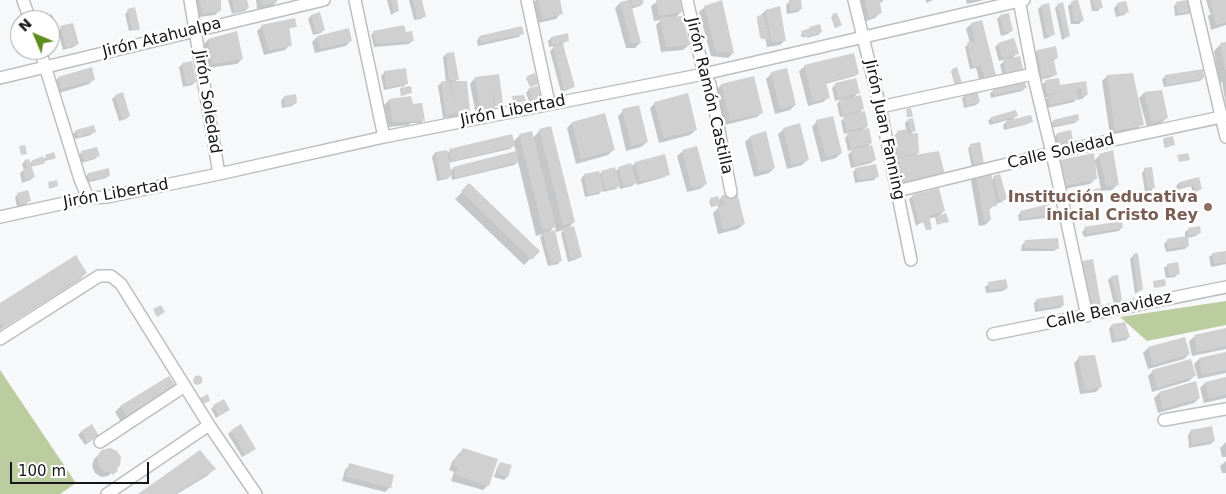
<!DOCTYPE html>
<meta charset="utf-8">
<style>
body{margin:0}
#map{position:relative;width:1226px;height:494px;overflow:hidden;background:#f7f8f9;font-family:"DejaVu Sans",sans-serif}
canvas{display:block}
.north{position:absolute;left:10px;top:10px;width:50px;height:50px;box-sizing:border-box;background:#fff;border:1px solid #a1a2a2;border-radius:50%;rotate:315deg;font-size:14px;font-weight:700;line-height:20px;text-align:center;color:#151616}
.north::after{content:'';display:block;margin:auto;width:18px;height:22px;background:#608d1f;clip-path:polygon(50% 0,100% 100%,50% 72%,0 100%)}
.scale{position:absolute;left:10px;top:462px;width:139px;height:22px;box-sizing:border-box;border:2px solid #151616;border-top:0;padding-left:6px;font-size:15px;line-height:18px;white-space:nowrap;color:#151616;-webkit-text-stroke:4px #fff;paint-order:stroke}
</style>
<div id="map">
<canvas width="1226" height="494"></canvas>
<div class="north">N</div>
<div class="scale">100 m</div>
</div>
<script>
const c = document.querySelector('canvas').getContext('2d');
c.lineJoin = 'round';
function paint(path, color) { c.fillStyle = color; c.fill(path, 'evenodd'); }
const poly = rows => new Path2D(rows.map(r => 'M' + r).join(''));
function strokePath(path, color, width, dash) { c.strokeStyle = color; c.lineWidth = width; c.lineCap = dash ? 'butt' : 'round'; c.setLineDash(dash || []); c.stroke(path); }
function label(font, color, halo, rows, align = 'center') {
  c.font = font + ' "DejaVu Sans",sans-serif'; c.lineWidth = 5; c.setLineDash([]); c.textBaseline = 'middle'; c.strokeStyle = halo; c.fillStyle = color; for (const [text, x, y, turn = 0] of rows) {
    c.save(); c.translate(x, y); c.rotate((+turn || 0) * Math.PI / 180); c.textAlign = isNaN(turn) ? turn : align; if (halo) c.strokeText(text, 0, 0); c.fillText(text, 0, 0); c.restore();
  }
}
const green = poly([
 [1226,301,1226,325,1147,341,1120,317],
 [0,370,76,483,60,494,0,494]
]);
const shadow = poly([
 [193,0,220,0,220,10,215,15,198,17],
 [228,0,246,0,248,8,245,11,232,14],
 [256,0,275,0,276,2,271,7,257,9],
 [387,0,395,0,398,10,391,15],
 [409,0,421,0,425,16,421,19,414,20],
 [536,0,559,0,561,13,556,19,538,23,533,3],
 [627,0,642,0,643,3,640,6,631,9,640,43,635,48,626,48,615,8,620,3,628,1],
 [660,0,679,0,681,12,675,18,689,45,683,50,661,52,656,25,661,20,654,21,651,6],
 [860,0,881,0,879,4,880,13,875,18,864,22],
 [926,0,933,0,926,3],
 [966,0,984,0,967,4],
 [1090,0,1099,0,1101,7,1098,11,1092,11],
 [1206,0,1226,0,1226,25,1211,30,1208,16,1212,13,1210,13],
 [721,1,733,53,728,58,711,56,699,12,705,7],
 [789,2,801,9,798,12,787,14,786,5],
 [1072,3,1082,21,1079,24,1071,24,1068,6],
 [1177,3,1192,11,1189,14,1175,16,1174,6],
 [1118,4,1127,12,1124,15,1116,17,1114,8],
 [1058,5,1069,36,1062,40,1055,8],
 [1041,6,1053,34,1050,37,1044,39,1038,9],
 [128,11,139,29,137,31,137,29,129,31,125,14],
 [765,11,785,40,780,45,767,47,765,37,760,37,757,19],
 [319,13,324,29,321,33,313,35,308,19,311,16],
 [837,14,841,25,835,28,831,17],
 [1000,16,1012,30,1008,34,1001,36,997,19],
 [288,21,296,26,288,29,290,45,285,50,264,55,257,31,262,26],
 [971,24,996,79,981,87,976,68,970,69,965,47,970,43,966,29],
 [61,28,77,44,74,47,63,50,58,31],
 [810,28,821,32,818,35,807,38,807,35,801,37,801,34],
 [374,32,405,34,412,41,409,44,374,47,371,35],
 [522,33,519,37,478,46,477,40,480,37],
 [317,37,351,40,346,46,315,53,312,42],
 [551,38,568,40,562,44,574,86,570,89,561,92,550,51,555,46,549,47,548,41],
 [208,40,242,59,237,64,207,68,203,45],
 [1226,43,1226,106,1222,82,1219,83,1214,51,1221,44],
 [998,44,1017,53,1011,60,1019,58,1004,80,1000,65,1006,59,999,61,995,47],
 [1037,51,1057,58,1053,61,1055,74,1052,77,1039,80,1034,54],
 [446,54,457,80,454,82,468,111,463,116,451,119,451,117,443,118,438,86,441,83,446,82,443,57],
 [183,64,195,82,192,85,183,87,179,67],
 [805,66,858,73,855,76,825,84,829,97,823,102,808,106,799,71],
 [786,70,795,105,790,110,775,114,766,79,771,74],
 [952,70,959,84,955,85,951,71],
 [385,72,407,83,401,89,410,93,401,96,400,90,403,86,384,90,381,76],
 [1107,76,1142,124,1137,129,1110,135,1102,81],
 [1166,76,1203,78,1200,81,1164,87,1162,79],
 [489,77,501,102,488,112,476,115,470,84,475,78],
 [528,77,535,85,530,87,526,78],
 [753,77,762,112,757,117,725,125,716,90,721,85],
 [58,78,94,79,89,84,56,94,53,83],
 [1046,81,1059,87,1085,83,1087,94,1082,99,1077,100,1077,98,1074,102,1047,108,1045,100,1048,97,1042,98,1040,87],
 [835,85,858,93,854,97,863,109,858,114,867,126,862,131,871,143,866,148,875,160,871,163,851,168,848,155,854,149,848,151,845,138,850,132,844,134,841,121,846,116,840,117,837,104,841,99,835,101,832,88],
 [537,87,540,98,537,102,529,101,526,93,529,89],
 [1025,88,1022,91,991,98,990,93,994,90],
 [1144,93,1167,118,1161,123,1147,127,1139,98],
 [965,95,979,102,976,105,964,108,962,98],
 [116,96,129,116,126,119,119,121,112,99],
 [284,97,296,103,292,106,282,108,281,101],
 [410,97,412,107,424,120,421,123,411,123,409,125,389,127,384,105,389,100],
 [655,103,696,130,690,135,659,143,650,108],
 [623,111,647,142,641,147,626,151,618,116],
 [1015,112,1016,116,1011,121,1032,121,1028,124,1004,130,1003,125,1008,120,990,125,988,121,991,118],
 [908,120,914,131,910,135,918,153,914,157,939,153,899,188,894,165,898,161,893,161,889,142,898,132,906,130,905,123],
 [1078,120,1075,123,1051,128,1050,124,1054,121],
 [817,121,841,153,836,158,821,162,812,127],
 [572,123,613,150,608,155,576,164,567,128],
 [784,129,807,160,802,165,787,169,778,134],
 [540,130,574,222,567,229,581,256,577,259,568,262,561,233,564,230,556,232,555,226,548,233,561,260,558,264,548,266,540,237,543,234,536,236,518,162,514,165,452,180,451,175,447,179,437,181,432,157,435,153,446,151,446,154,450,151,513,142,520,135,533,138],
 [514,145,516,152,453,168,450,172,448,163,510,149],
 [76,131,94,131,91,135,75,139,73,134],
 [1070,131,1072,140,1069,143,1056,146,1054,138,1057,134],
 [750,137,774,168,769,173,754,177,745,142],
 [1164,139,1174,145,1165,148,1163,140],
 [971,145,983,163,980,167,972,168,968,148],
 [683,151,706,184,700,189,687,192,677,156],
 [82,152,98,156,95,159,81,163,79,155],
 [53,154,54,159,44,161,43,164,30,167,34,177,30,180,22,183,20,173,24,170,22,164,25,161,29,164,32,162,43,159],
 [1100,155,1118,184,1112,190,1100,191,1100,194,1097,197,1067,203,1066,199,1069,196,1101,189,1096,166,1094,166,1096,178,1090,184,1059,190,1056,167,1061,162,1094,161],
 [635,163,668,174,665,177,637,185,636,182,632,186,620,189,619,185,616,189,603,192,603,190,599,194,585,197,581,179,584,175,598,172,599,175,602,172,615,172,619,168,631,167],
 [856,169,877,176,874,180,855,183,853,172],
 [1145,169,1154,187,1151,191,1145,192,1142,173],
 [88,174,109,175,106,178,86,183,85,177],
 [976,176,991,180,994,178,1005,199,1002,202,995,204,988,211,990,220,985,225,979,226,971,181],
 [1198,178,1200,189,1197,192,1193,193,1191,186,1177,190,1176,186,1179,183],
 [470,184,538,251,524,265,455,199],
 [18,194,29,201,26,204,17,207,15,197],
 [913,196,944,211,937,218,947,221,937,225,935,217,928,219,931,229,930,230,926,230,923,221,916,226,909,199],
 [717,197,718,201,722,197,744,224,738,229,718,234,713,213,718,208,718,205,711,207,709,201],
 [1021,212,1049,215,1046,218,1019,221,1018,215],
 [1122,227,1119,231,1084,237,1082,232,1085,229],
 [1189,229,1200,232,1196,236,1187,238,1188,246,1185,249,1166,252,1164,244,1168,240,1185,238,1185,232],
 [1025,242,1057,248,1054,251,1021,251,1022,245],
 [1226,252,1226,264,1211,267,1209,257,1213,254],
 [1134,255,1141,290,1135,294,1130,259],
 [1083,262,1100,304,1094,309,1085,311,1078,267],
 [1168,265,1178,274,1175,277,1166,278,1164,268],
 [86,273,79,280,0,330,0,305],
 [1111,277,1121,300,1117,303,1114,304,1108,280],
 [989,284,1007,288,1003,291,986,293,985,287],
 [1037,300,1063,305,1060,308,1035,312,1034,303],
 [1112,325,1129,337,1126,340,1112,343,1109,329],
 [1226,329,1226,349,1192,356,1189,341,1195,336],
 [1148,348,1189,354,1184,359,1148,369,1143,353],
 [1226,353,1226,373,1198,379,1194,364,1199,359],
 [1079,358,1101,386,1096,392,1080,394,1074,363],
 [1153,371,1194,376,1189,381,1152,392,1148,376],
 [168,377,174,387,121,422,115,412,120,407],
 '193.5 381a3.5 3.5 0 1 1 7 0a3.5 3.5 0 1 1-7 0Z',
 [1226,378,1226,398,1204,403,1200,388,1205,383],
 [1159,393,1199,398,1194,403,1158,413,1154,398],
 [214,406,228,410,216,418,211,409],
 [82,431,98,436,85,445,78,435],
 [231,431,251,452,242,457,228,434],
 [1191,431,1214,441,1211,444,1189,448,1188,435],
 [1226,442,1226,457,1222,457,1220,448],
 [463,449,488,485,483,490,451,481,454,472,449,470,452,462],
 [103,451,119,465,108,476,101,477,95,473,92,466,94,459],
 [1226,461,1226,473,1222,473,1220,466],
 [501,463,507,477,504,480,494,477,498,466],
 [350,465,390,487,385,492,342,481,345,470],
 [214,469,207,476,177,494,140,494]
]);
const building = poly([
 [199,0,221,0,221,11,203,13],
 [232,0,247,0,249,8,235,12],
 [261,0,277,0,277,2,262,5],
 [391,0,397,0,399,11,394,13],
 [413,0,422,0,426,17,417,18],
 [538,0,560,0,563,14,543,19],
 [630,0,641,43,631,43,620,2],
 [631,0,643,0,644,3,633,6],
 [656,0,680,0,682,12,659,16],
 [722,0,734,53,716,52,704,6],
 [789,0,801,0,802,9,790,11],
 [865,0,884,0,880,4,882,13,869,18],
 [1075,0,1078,0,1084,21,1074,21,1071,2],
 [1093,0,1101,0,1103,8,1095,9],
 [1187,0,1193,11,1178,13,1176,2],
 [1210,0,1226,0,1226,22,1216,25],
 [1126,1,1129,12,1119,14,1117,3],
 [1063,2,1070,36,1065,38,1057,4],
 [1049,3,1055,35,1047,36,1041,5],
 [780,6,786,41,772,42,765,10],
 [135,7,140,29,133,31,127,9],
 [320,12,325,30,316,33,311,15],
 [837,13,842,25,836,28,832,14],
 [1009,13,1013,31,1004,33,1000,15],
 [52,14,54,22,50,24,50,20,36,20],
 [763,15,767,28,760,28,768,29,769,39,761,39,757,16],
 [682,16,690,45,666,47,660,18],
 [295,18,297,27,290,28,288,21,292,46,269,50,261,25],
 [982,20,997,79,986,82,981,65,973,67,967,42,975,41,971,23],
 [73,23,79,44,66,48,60,26],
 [820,24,822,32,803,38,801,31,808,29,810,35,809,27],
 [404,25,406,32,412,31,414,41,377,44,373,31],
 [522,26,524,34,481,43,479,36],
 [349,28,352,41,320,49,317,36],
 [237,31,243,59,212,64,208,39],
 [568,33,569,41,552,45,551,37],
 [1014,38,1019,54,1002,58,998,43],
 [1226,42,1226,70,1225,70,1220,43],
 [563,44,575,87,564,90,553,46],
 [1056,46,1058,58,1043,61,1054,60,1057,75,1042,77,1037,50],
 [454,52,459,80,449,80,446,53],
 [854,53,859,74,826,82,830,98,813,102,804,65],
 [1020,56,1024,73,1007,77,1003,60],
 [192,61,196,82,186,84,182,63],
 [92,67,95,80,61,89,58,77],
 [957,67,962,83,956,85,952,69],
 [406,68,408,84,387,87,384,71],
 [787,68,796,105,780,109,771,72],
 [1203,69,1204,78,1167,85,1165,75],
 [535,73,538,84,531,87,527,76],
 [1133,73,1144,125,1115,131,1107,75],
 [499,74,503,103,496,106,490,84,495,108,480,110,475,77],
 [754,76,763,113,730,121,721,84],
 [856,78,860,93,838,98,835,83],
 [1059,78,1060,85,1086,81,1088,95,1082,96,1081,88,1076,89,1078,99,1050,105,1048,95,1070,90,1047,94,1045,80],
 [449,80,455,109,451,81,467,81,470,111,446,115,441,82],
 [1025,82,1027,88,994,95,993,89],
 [411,86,412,93,402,95,400,88],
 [538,86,541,99,532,99,529,88],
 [977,90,980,102,967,105,964,93],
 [1162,90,1168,118,1152,123,1144,92],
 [123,92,130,116,122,119,115,95],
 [688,93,697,130,664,138,654,102],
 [296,94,297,103,285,106,284,96],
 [524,95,526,101,513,103,512,96],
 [861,95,864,109,843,115,839,100],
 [411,96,413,104,422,103,425,121,393,122,389,99],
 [639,105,648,142,631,146,622,109],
 [911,108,913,117,907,117,906,109],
 [1016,110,1018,116,993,122,991,117],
 [865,111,868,126,847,131,843,116],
 [605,113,615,150,581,159,572,122],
 [1078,114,1079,120,1054,126,1053,120],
 [1031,115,1033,122,1007,128,1006,121],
 [833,116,842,153,826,157,816,120],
 [913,118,916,131,911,132,908,119],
 [800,123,809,160,792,165,783,128],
 [94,125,96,132,78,137,76,130],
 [551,126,575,222,563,225,539,129],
 [869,128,872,143,851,148,847,133],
 [907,129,908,133,898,135,918,133,919,153,898,157,893,136,898,135,897,131],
 [1071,130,1073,140,1059,144,1057,133],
 [532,131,556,227,543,230,519,134],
 [766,131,775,168,759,172,750,136],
 [512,134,515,146,452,161,449,149],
 [1173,136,1175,145,1166,147,1164,138],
 [980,142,984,164,974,166,970,144],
 [25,145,27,154,21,155,19,146],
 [872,145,876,160,855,165,851,150],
 [697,146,707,184,692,188,682,150],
 [97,147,100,156,84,161,81,151],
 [447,150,452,176,440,179,435,152],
 [1113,150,1119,185,1106,186,1099,154],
 [516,151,519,162,455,178,453,167],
 [939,151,945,175,904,184,898,158],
 [54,152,56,158,47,160,45,155],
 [1094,153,1097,179,1064,186,1060,160],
 [1188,153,1190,160,1179,162,1177,155],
 [665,154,670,175,640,182,635,162],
 [43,156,45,163,32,166,31,161],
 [29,159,35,177,25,180,23,169,27,168,24,160],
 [631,163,637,183,624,187,618,167],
 [876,164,879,177,858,180,855,168],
 [615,167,620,186,606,190,601,171],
 [1152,167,1155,188,1148,189,1144,168],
 [109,168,110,176,89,180,88,173],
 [599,171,604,191,588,195,584,174],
 [991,172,997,206,989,207,991,220,984,221,976,175],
 [1000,174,1007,199,1000,201,993,176],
 [1199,177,1202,189,1196,191,1194,184,1180,187,1179,182],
 [57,180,58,186,49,189,48,182],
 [469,183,540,251,532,260,461,191],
 [939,188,945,211,929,216,932,229,927,230,925,222,919,224,912,195],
 [1100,188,1102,194,1070,201,1069,195],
 [28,190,31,201,20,204,17,193],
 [737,192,745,224,723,229,718,207,724,205,721,196],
 [718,196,721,204,713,207,710,198],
 [1049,204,1050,215,1022,219,1020,211],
 [946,213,949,222,938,224,936,217],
 [1122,221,1123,228,1087,234,1084,227],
 [574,226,582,257,571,259,563,228],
 [1200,226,1201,233,1188,236,1188,228],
 [555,230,562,261,551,264,543,233],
 [1188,236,1189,246,1168,249,1167,239],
 [1058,238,1059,249,1024,248,1025,240],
 [1226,251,1226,262,1214,264,1212,253],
 [1138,253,1143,290,1138,291,1133,254],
 [76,255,87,273,3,327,0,322,0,303],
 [1093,259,1101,304,1090,306,1082,261],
 [1178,262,1180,274,1169,276,1167,264],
 [1118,275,1122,300,1117,301,1111,276],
 [1006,279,1008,288,989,290,988,282],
 [1165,279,1166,286,1154,288,1153,281],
 [1063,295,1064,305,1038,309,1036,299],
 [161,305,165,312,157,317,153,309],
 [1125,322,1130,337,1115,340,1112,324],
 [1226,328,1226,346,1197,352,1194,335],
 [1185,337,1190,354,1153,365,1148,347],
 [1226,352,1226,370,1202,375,1199,358],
 [1095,355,1102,387,1085,390,1078,356],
 [1191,359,1196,376,1157,388,1152,370],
 '193.5 380a4.5 4.5 0 1 1 9 0a4.5 4.5 0 1 1-9 0Z',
 [169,376,176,387,127,417,120,406],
 [1226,377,1226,394,1209,399,1205,382],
 [1196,381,1200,398,1163,409,1159,392],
 [208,394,210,401,203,404,198,399],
 [224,399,230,410,219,416,213,405],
 [92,424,99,436,88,443,81,431],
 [241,424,256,449,245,455,231,430],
 [1212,426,1215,441,1192,445,1190,430],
 [110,448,117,451,121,457,120,465,117,469,118,471,112,475,111,472,106,472,100,468,97,460,99,453,102,450],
 [463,448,498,459,489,486,455,475,458,467,453,465,457,455,460,456],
 [200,450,216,469,174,494,138,494],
 [500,462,512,465,508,477,497,474],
 [349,463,394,475,391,488,346,476]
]);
const minor = poly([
 [23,0,30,20],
 [190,0,219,174],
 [355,0,384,137],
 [527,0,549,103],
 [687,0,704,74,710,84,731,192],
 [854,0,880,107,911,260],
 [1019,0,1033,74,1052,153,1087,316],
 [1194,0,1226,137],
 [40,50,80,179,88,198],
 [0,78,324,0],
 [880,107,1033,74],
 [897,191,1052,153,1226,116],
 [0,217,88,198,107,197,219,174,384,137,704,74,1024,0],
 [993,334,1226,287],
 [0,339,99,276,111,276,121,284,209,425,256,494],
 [1164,420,1226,409],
 [100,442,185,386],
 [107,494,209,425]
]);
const markers = [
 [1208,207,5,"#8d6e63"]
];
const streetNames = [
 ["Jirón Atahualpa",162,38,-14],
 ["Jirón Ramón Castilla",709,96,77],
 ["Jirón Soledad",207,102,81],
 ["Jirón Libertad",513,111,-11],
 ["Jirón Juan Fanning",884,130,78],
 ["Calle Soledad",1061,152,-13],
 ["Jirón Libertad",116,194,-10],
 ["Calle Benavidez",1109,311,-12]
];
const educationNames = [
 ["Institución educativa",1198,198],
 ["inicial Cristo Rey",1198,216]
];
paint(green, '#bbcc9f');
paint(shadow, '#0003');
paint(building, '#d1d0d0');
strokePath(minor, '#bdbebf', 14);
strokePath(minor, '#fff', 11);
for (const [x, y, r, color] of markers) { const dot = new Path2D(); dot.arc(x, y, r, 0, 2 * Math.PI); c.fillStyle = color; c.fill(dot); strokePath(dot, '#fff', 2); }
label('16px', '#151616', '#fff', streetNames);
label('bold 16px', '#785e54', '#fff', educationNames, 'right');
</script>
